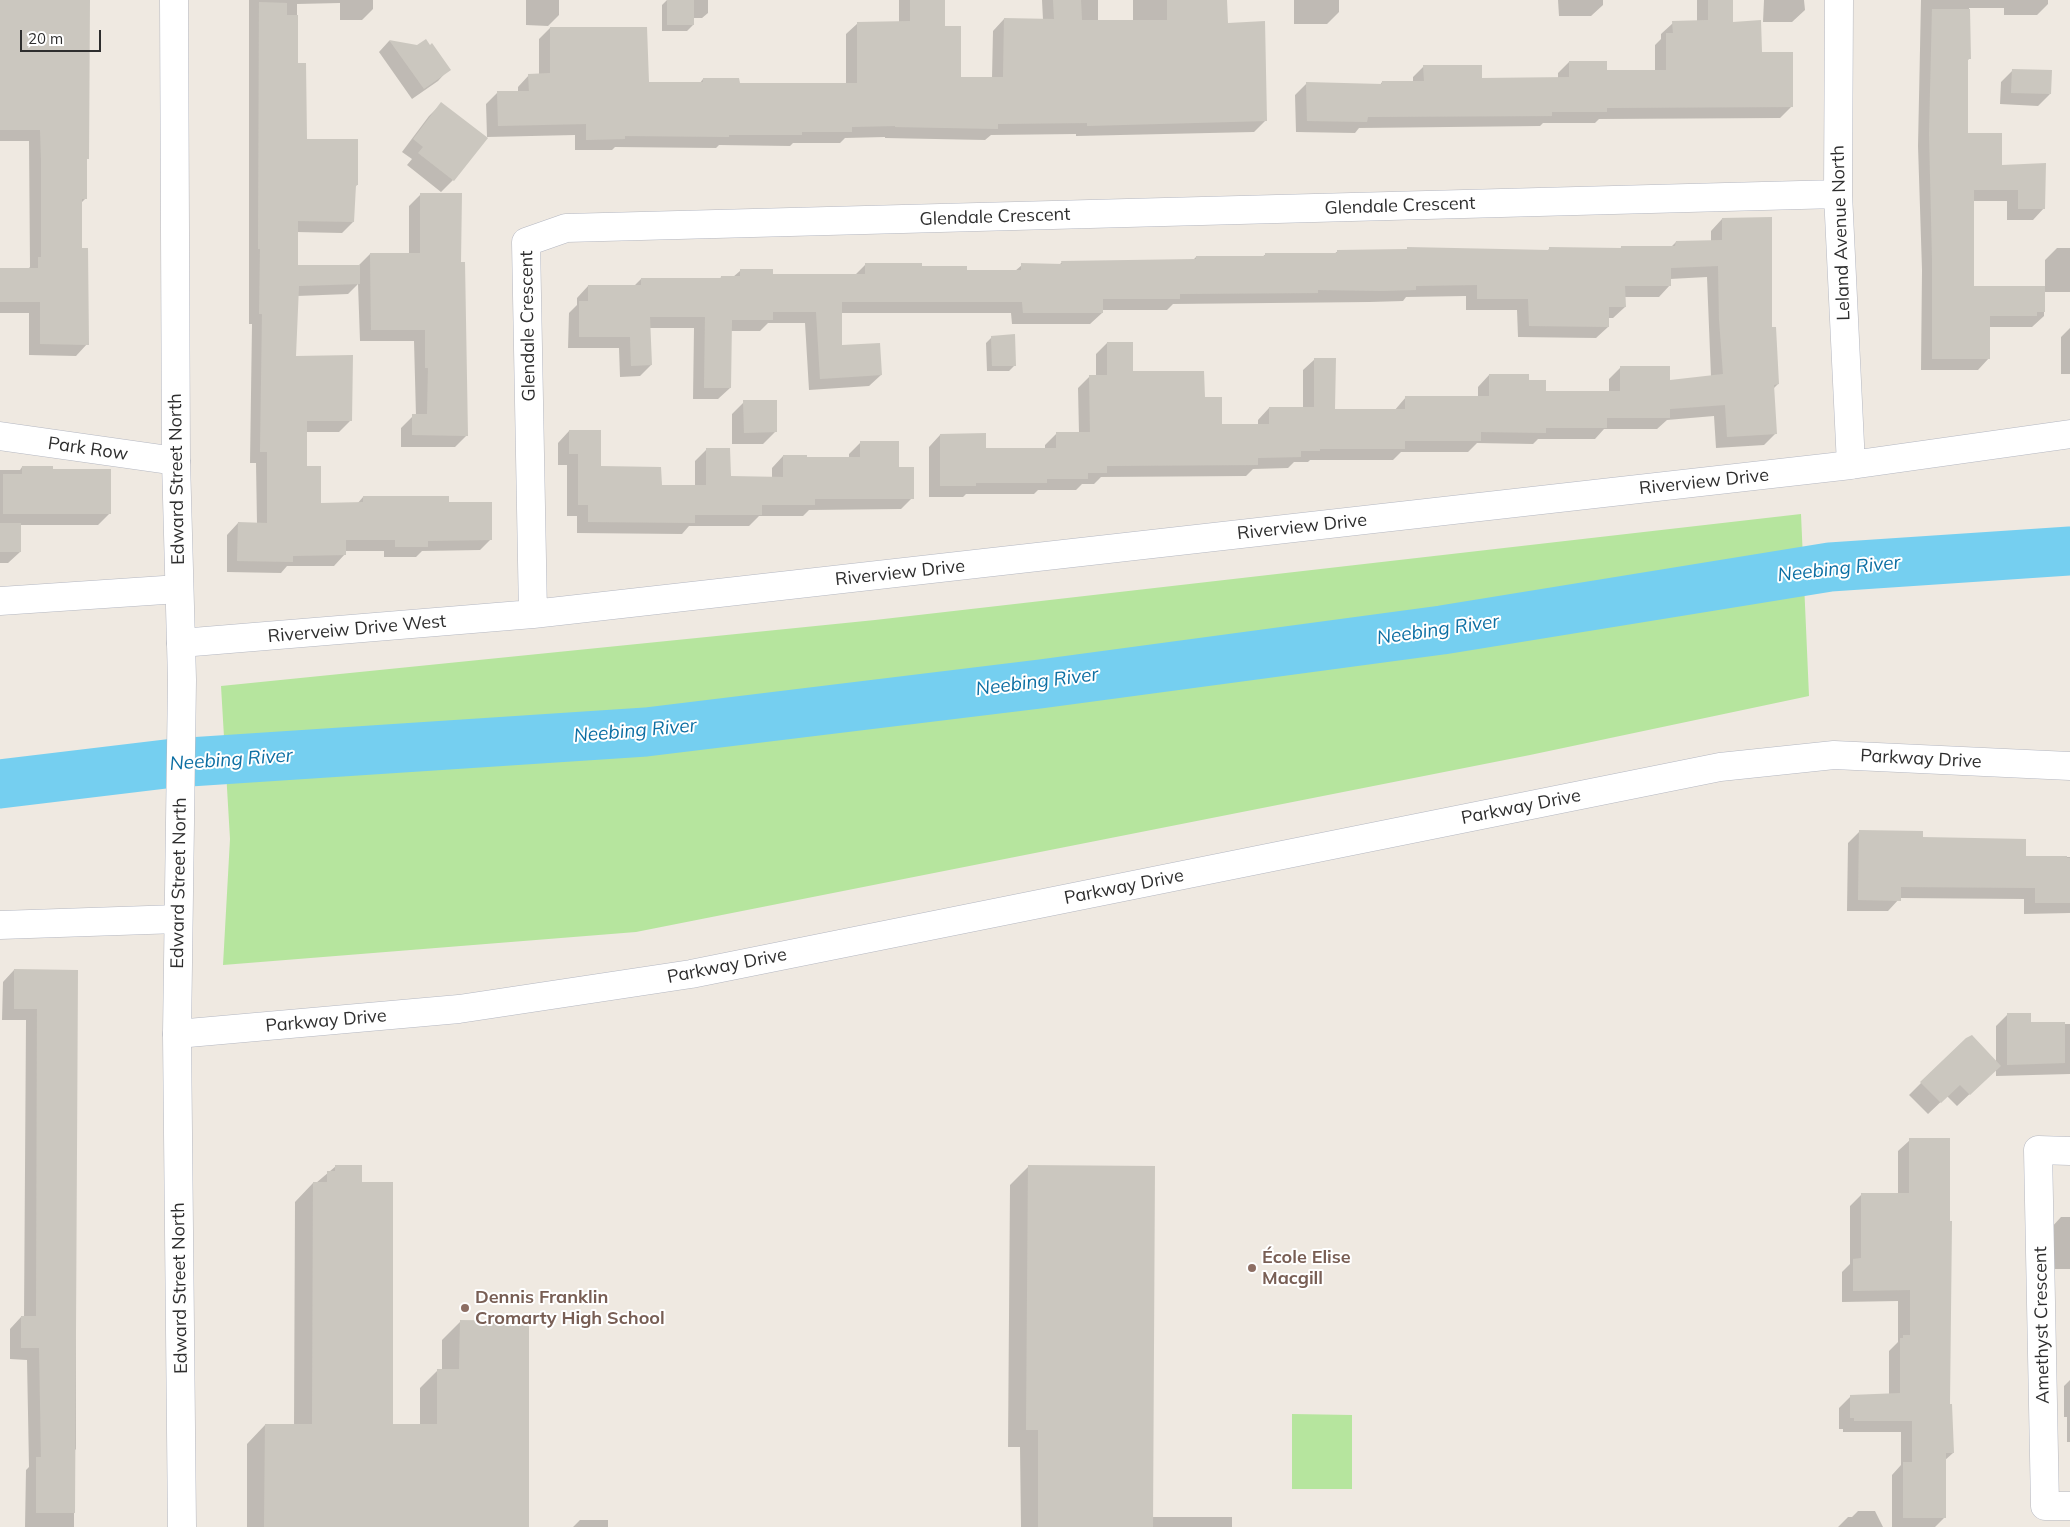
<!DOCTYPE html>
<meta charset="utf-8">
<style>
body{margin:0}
#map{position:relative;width:2070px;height:1527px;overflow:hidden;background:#efe9e1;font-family:Mulish,sans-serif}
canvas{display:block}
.scale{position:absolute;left:20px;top:30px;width:81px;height:22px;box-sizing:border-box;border:2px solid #2e2e2e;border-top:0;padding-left:6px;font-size:15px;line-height:18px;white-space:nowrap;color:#2e2e2e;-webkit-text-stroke:4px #fff;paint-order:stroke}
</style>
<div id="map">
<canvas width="2070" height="1527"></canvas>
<div class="scale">20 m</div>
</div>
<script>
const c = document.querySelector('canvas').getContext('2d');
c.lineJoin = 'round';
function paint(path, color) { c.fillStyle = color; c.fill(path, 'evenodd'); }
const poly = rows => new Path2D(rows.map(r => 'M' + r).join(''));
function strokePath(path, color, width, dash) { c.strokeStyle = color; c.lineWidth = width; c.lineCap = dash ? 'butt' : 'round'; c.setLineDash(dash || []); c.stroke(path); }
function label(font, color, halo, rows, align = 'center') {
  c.font = font + ' Mulish,sans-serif'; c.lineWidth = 4; c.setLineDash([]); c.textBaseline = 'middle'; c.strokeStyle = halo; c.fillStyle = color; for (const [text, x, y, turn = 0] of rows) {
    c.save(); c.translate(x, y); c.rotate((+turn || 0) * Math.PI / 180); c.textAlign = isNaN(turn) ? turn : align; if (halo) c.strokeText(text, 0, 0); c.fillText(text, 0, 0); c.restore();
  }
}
const green = poly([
 [1801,514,1809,696,1530,755,636,932,223,965,230,839,221,686,875,620],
 [1292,1414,1352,1415,1352,1489,1292,1489]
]);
const shadow = poly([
 [0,0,87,0,86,198,81,203,81,250,87,344,76,356,29,355,29,313,0,313,0,270,27,270,30,267,29,141,0,141],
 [249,0,373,0,373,9,362,20,340,20,340,3,297,4,297,64,306,140,357,185,355,187,353,222,342,233,296,232,296,266,358,266,370,254,409,254,409,206,421,194,460,263,467,435,455,447,401,447,401,428,413,416,416,416,414,341,360,341,358,284,348,294,297,296,295,357,350,421,339,432,305,432,306,467,320,505,357,504,363,497,448,503,491,539,480,550,422,551,416,557,384,557,384,551,345,551,345,554,334,566,287,566,281,573,227,572,227,535,238,523,257,524,256,463,250,463,252,324,249,324],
 [526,0,559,0,559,15,548,26,526,25],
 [667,0,708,0,708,13,702,18,693,18,693,25,687,31,662,31,662,5],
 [899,0,943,0,943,27,960,78,992,78,993,31,1004,19,1043,20,1042,0,1098,0,1098,21,1133,21,1133,0,1226,0,1227,24,1266,120,1254,132,1076,136,1076,134,991,135,985,140,885,138,885,137,845,138,840,143,793,143,790,146,719,145,716,148,615,147,612,150,575,150,575,135,487,137,486,104,497,93,518,92,518,87,529,75,539,75,539,39,550,28,648,84,699,84,703,79,738,85,846,84,846,34,858,23,899,22],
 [1294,0,1339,0,1339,12,1327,24,1294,24],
 [1558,0,1603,0,1603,5,1591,16,1559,16],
 [1697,0,1732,0,1732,23,1761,54,1792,106,1780,118,1599,119,1595,123,1543,123,1540,126,1359,128,1355,133,1296,132,1295,95,1307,83,1380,85,1382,82,1413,82,1413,77,1424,66,1481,79,1558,78,1558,73,1569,62,1606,71,1655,71,1655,45,1661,39,1661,34,1673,23,1697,22],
 [1764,0,1804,0,1805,10,1792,22,1763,22],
 [1921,0,2048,0,2048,4,2037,15,2004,15,2004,8,1969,8,1969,59,1966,62,1967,135,2044,208,2033,220,2007,220,2007,201,1973,201,1973,287,2045,287,2045,260,2057,248,2070,248,2070,292,2044,292,2044,316,2032,327,1989,327,1989,358,1978,370,1921,370,1922,270,1918,146],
 [389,41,418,46,449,69,438,81,412,99,379,52],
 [2013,70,2050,94,2038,106,2000,104,2001,82],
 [441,104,453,180,441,192,407,165,412,159,402,152,429,116],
 [1722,219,1771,328,1778,384,1773,389,1776,433,1764,445,1716,448,1714,416,1667,420,1657,429,1604,429,1595,439,1538,439,1533,444,1477,443,1468,452,1401,452,1393,460,1310,460,1308,462,1294,462,1288,468,1253,469,1246,476,1101,477,1094,484,1082,484,1076,490,1038,490,1034,494,966,494,963,497,929,497,929,447,940,435,985,449,1045,449,1045,445,1057,433,1079,433,1078,388,1090,376,1096,376,1096,354,1107,343,1132,372,1203,398,1221,426,1258,426,1258,420,1269,408,1303,408,1303,370,1315,359,1334,411,1394,411,1406,397,1478,397,1478,387,1489,375,1528,381,1545,392,1609,392,1609,379,1620,368,1669,381,1711,377,1707,277,1670,279,1670,285,1659,297,1624,297,1625,307,1613,318,1608,318,1608,327,1596,338,1518,337,1517,310,1466,310,1466,296,1406,297,1403,301,1370,302,1173,304,1167,310,1102,310,1102,313,1090,324,1012,324,1011,313,841,313,841,347,881,375,869,386,809,390,805,323,768,323,760,331,731,331,730,388,718,399,693,399,694,328,649,328,651,365,640,376,620,377,619,348,568,348,569,313,577,305,577,298,588,286,634,286,641,279,720,279,721,277,733,277,740,271,772,275,855,275,865,265,965,271,1015,271,1022,265,1059,265,1062,262,1193,260,1196,257,1262,257,1266,254,1334,254,1338,251,1547,251,1549,249,1619,249,1622,247,1671,247,1676,242,1711,242,1711,231],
 [2070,328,2070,374,2061,374,2061,337],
 [992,337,1014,366,1009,371,987,371,986,343],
 [744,402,775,432,763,444,732,444,732,414],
 [569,431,599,467,660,487,695,487,695,461,706,450,730,477,772,478,772,468,783,456,806,458,849,458,849,454,861,442,898,468,912,498,901,509,809,510,803,516,759,516,749,526,689,526,682,534,577,533,577,516,567,516,567,465,558,465,558,443],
 [22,467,52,470,110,513,98,525,20,525,20,552,8,563,0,563,0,470,20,470],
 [1860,831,1922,838,2025,857,2070,857,2070,913,2024,914,2024,899,1900,898,1888,911,1847,911,1848,843],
 [14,970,76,971,76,1449,74,1451,74,1527,25,1527,26,1470,29,1467,27,1360,10,1359,10,1329,21,1317,24,1317,26,1020,2,1020,3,982],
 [2007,1015,2029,1024,2070,1024,2070,1074,1996,1076,1996,1069,1957,1106,1947,1096,1928,1114,1909,1095,1921,1083,1996,1062,1996,1026],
 [1910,1140,1949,1405,1953,1453,1944,1461,1944,1518,1935,1527,1892,1527,1892,1475,1901,1465,1901,1432,1843,1432,1843,1429,1839,1429,1839,1408,1851,1396,1889,1395,1889,1351,1898,1342,1898,1301,1842,1302,1842,1272,1850,1264,1850,1206,1861,1195,1898,1195,1898,1151],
 [336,1166,360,1183,391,1425,420,1425,420,1388,438,1370,442,1370,442,1340,460,1322,527,1527,247,1527,247,1444,265,1425,294,1425,295,1202,313,1183,316,1183],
 [1028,1167,1152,1517,1232,1517,1232,1527,1021,1527,1020,1447,1008,1447,1010,1185],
 [2061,1217,2070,1217,2070,1269,2050,1269,2050,1229],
 [2070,1380,2070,1442,2067,1442,2067,1417,2064,1417,2064,1386],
 [1858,1511,1875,1511,1883,1527,1838,1527,1848,1517,1852,1517],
 [580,1520,608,1520,608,1527,573,1527]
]);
const river = poly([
 [0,784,174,763,646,732,1040,684,1442,630,1830,567,2070,551]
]);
const building = poly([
 [0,0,90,0,89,159,87,159,87,199,82,199,82,248,88,248,89,345,40,344,40,302,0,302,0,268,38,268,38,257,41,257,41,159,40,130,0,130],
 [667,0,694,0,694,25,667,25],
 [910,0,945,0,945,26,961,26,961,77,1003,77,1004,18,1054,19,1053,0,1081,0,1082,20,1167,20,1167,0,1227,0,1228,23,1265,21,1267,121,1087,126,1087,123,998,124,998,129,895,127,895,126,852,127,852,132,802,132,802,135,729,135,729,137,625,136,625,139,586,140,586,124,498,126,497,91,529,91,528,74,550,73,550,27,647,27,649,82,703,82,703,78,739,78,740,83,857,83,857,22,910,21],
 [1708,0,1733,0,1733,22,1761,20,1762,52,1793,52,1793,107,1607,108,1607,112,1552,112,1552,116,1368,117,1367,122,1307,121,1306,82,1382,84,1382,81,1424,81,1423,65,1482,65,1482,78,1569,77,1569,61,1607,61,1607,70,1666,70,1666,33,1673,33,1672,21,1708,20],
 [259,2,287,3,287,15,298,15,298,63,306,63,307,139,358,139,358,185,356,185,354,222,298,221,298,265,360,265,360,284,299,286,296,356,353,355,352,421,307,421,307,466,321,466,321,503,363,502,363,496,449,496,449,502,492,502,492,540,428,541,428,547,395,547,395,540,346,540,346,555,293,556,293,562,237,561,238,522,267,523,267,452,260,452,262,314,259,314,260,249,258,249],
 [1932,9,1970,9,1971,59,1968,59,1968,133,2002,133,2002,165,2046,163,2045,209,2018,209,2018,190,1974,190,1974,286,2045,286,2045,312,2037,312,2037,316,1990,316,1990,359,1932,359,1932,258,1929,134],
 [426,39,430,45,432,43,451,70,424,89,389,40,417,45],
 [2012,69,2052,70,2051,94,2011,93],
 [441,102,488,138,454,181,418,153,423,147,413,139],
 [420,193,462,193,461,262,465,262,468,436,412,435,412,414,427,414,428,368,425,368,425,330,371,330,370,253,420,253],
 [1772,217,1772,327,1776,327,1779,384,1774,385,1777,434,1727,437,1725,405,1670,409,1670,418,1607,418,1607,428,1546,428,1546,433,1481,432,1481,441,1405,441,1405,449,1320,449,1320,451,1301,451,1301,457,1258,458,1258,465,1107,466,1107,473,1088,473,1088,479,1047,479,1047,483,976,483,976,486,940,486,940,434,986,433,986,448,1056,448,1056,432,1090,432,1089,375,1107,375,1107,342,1133,342,1133,371,1204,371,1205,397,1222,397,1222,424,1269,424,1269,407,1314,407,1314,358,1336,358,1335,409,1405,409,1405,396,1489,396,1489,374,1529,374,1529,380,1546,380,1546,391,1620,391,1620,366,1670,366,1670,380,1723,374,1719,319,1718,266,1671,268,1671,286,1625,286,1626,307,1609,307,1609,327,1529,326,1528,299,1477,299,1477,285,1416,286,1416,290,1383,291,1318,290,1318,293,1180,294,1180,299,1103,299,1103,313,1023,313,1022,302,842,302,842,345,880,343,882,375,820,379,816,312,773,312,773,320,732,320,731,388,704,388,705,317,650,317,652,365,631,366,630,337,579,337,579,301,588,301,588,285,641,285,641,278,721,278,721,276,740,276,740,269,773,269,773,274,865,274,865,263,922,263,922,266,967,266,967,270,1021,270,1021,263,1062,264,1061,261,1196,259,1196,256,1265,256,1265,253,1337,253,1337,250,1407,249,1407,247,1549,250,1549,247,1621,248,1621,246,1675,246,1676,241,1722,240,1722,218],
 [1015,334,1016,366,992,366,991,336],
 [743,400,777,400,777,432,744,433],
 [569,430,601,430,601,466,661,467,662,485,706,485,706,448,730,448,731,476,783,477,783,455,807,455,807,457,860,457,860,441,899,441,899,467,914,467,914,499,815,499,815,505,762,505,762,515,695,515,695,523,588,522,588,505,578,505,578,454,569,454],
 [22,466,53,466,53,469,111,469,111,514,3,514,3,474,22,474],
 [0,523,21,523,21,552,0,552],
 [1859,830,1923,831,1923,837,2026,839,2026,856,2067,856,2067,858,2070,858,2070,903,2035,903,2035,888,1901,887,1901,901,1858,900],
 [14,969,78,970,75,1513,36,1513,36,1457,41,1457,39,1348,21,1348,21,1316,36,1316,37,1009,14,1009],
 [2007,1013,2031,1013,2031,1022,2065,1022,2065,1063,2007,1065],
 [1972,1035,2001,1066,1970,1095,1960,1085,1941,1103,1920,1082,1966,1038],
 [1909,1138,1950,1138,1950,1221,1952,1221,1950,1404,1952,1404,1954,1453,1946,1453,1946,1518,1903,1518,1903,1462,1912,1462,1912,1421,1854,1421,1854,1418,1850,1418,1850,1395,1900,1393,1900,1338,1903,1338,1903,1335,1910,1335,1910,1290,1853,1291,1853,1259,1861,1258,1861,1193,1909,1193],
 [335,1165,362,1165,362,1182,393,1182,393,1424,437,1424,437,1369,459,1369,460,1320,529,1321,529,1527,264,1527,265,1424,312,1424,313,1182,327,1182,327,1171,335,1171],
 [1028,1165,1155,1166,1153,1527,1038,1527,1038,1430,1026,1430]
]);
const minor = poly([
 [1839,0,1838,194,1851,465],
 [0,436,176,461],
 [0,601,179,589],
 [533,614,526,242,566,228,1838,194],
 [181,643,533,614,1851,465,2070,434],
 [0,925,178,919],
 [177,1034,459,1009,691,974,1720,767,1834,755,2070,766],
 [2070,1151,2038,1150,2045,1506,2070,1506]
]);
const secondary = poly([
 [174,0,176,461,182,680,177,1034,182,1527]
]);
const markers = [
 [1252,1268,5,"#8d6e63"],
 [465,1308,5,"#8d6e63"]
];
const streetNames = [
 ["Glendale Crescent",1400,206,-2],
 ["Glendale Crescent",995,217,-2],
 ["Leland Avenue North",1841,233,-92],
 ["Glendale Crescent",528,326,-91],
 ["Park Row",88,449,8],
 ["Edward Street North",177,479,-91],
 ["Riverview Drive",1704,482,-6],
 ["Riverview Drive",1302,527,-6],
 ["Riverview Drive",900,573,-6],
 ["Riverveiw Drive West",357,629,-5],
 ["Parkway Drive",1921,759,3],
 ["Parkway Drive",1521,807,-11],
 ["Edward Street North",179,883,-89],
 ["Parkway Drive",1124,887,-11],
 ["Parkway Drive",727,966,-11],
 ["Parkway Drive",326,1021,-5],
 ["Edward Street North",180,1288,-91],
 ["Amethyst Crescent",2042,1325,-91]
];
const educationNames = [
 ["École Elise",1262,1258],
 ["Macgill",1262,1279],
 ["Dennis Franklin",475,1298],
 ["Cromarty High School",475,1319]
];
const waterNames = [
 ["Neebing River",1839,569,-6],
 ["Neebing River",1438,630,-8],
 ["Neebing River",1037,682,-7],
 ["Neebing River",635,731,-5],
 ["Neebing River",231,760,-4]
];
paint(green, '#b6e59e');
paint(shadow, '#0003');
strokePath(river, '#75cff0', 49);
paint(building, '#cbc7bf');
strokePath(minor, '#b4b7c1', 29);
strokePath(secondary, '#b4b7c1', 29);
strokePath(minor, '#fff', 28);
strokePath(secondary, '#fff', 28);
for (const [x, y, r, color] of markers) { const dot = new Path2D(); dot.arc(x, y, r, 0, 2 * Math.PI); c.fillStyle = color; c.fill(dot); strokePath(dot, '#fff', 2); }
label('18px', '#2e2e2e', '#fff', streetNames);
label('bold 18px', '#785e54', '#fff', educationNames, 'left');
label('italic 19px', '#0d6fa3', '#fff', waterNames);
</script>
